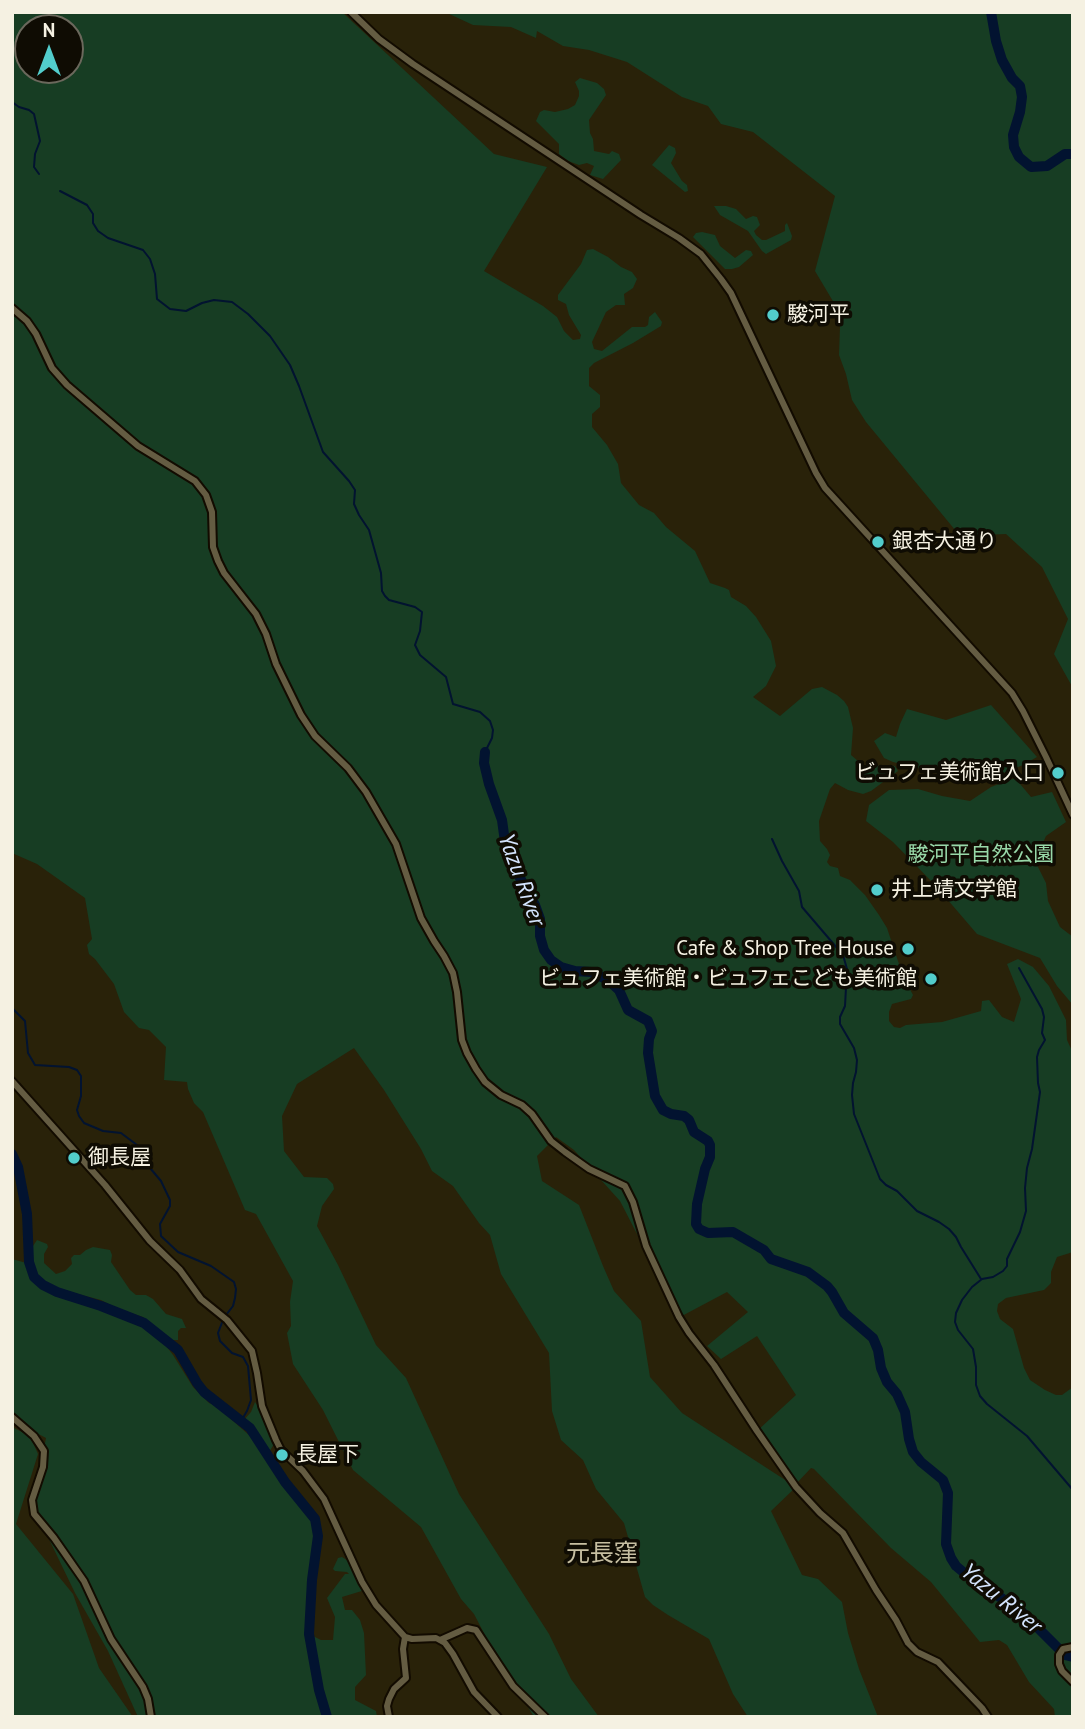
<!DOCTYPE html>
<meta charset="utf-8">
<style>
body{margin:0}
#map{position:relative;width:1085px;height:1729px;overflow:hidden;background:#292209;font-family:"PT Sans",sans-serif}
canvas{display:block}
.frame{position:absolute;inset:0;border:14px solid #f5f1e2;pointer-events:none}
.north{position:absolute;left:14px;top:14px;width:70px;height:70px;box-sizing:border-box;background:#0f0c03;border:2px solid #6b685c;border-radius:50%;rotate:0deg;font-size:19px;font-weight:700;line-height:28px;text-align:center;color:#f5f1e2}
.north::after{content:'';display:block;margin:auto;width:24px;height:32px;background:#52cdcc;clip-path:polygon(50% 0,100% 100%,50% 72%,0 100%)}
</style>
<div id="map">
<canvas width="1085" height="1729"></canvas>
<div class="frame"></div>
<div class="north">N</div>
</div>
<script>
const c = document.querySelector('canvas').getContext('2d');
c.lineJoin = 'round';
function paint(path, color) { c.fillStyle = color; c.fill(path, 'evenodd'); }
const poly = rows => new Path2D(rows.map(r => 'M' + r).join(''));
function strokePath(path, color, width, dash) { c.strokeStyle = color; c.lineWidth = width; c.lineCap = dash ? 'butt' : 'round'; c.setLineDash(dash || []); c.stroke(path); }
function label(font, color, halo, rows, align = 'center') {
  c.font = font + ' "PT Sans","Noto Sans JP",sans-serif'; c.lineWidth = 7; c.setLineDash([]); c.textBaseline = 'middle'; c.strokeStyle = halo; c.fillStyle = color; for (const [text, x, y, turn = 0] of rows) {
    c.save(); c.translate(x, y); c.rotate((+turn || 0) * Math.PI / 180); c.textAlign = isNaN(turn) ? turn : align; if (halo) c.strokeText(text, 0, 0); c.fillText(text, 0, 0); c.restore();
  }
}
const green = poly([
 [12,12,342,12,494,154,547,167,484,271,543,306,557,317,564,331,573,340,580,339,581,335,569,315,566,304,558,300,558,295,581,264,587,250,593,249,608,257,621,267,632,272,637,279,633,288,624,294,625,305,616,305,606,312,592,342,594,349,602,351,632,327,645,327,648,325,649,317,655,312,662,322,661,326,633,343,594,363,589,368,589,386,600,395,600,407,592,414,592,427,607,445,618,464,621,483,639,505,654,513,666,527,695,551,710,583,725,588,729,590,731,597,746,606,756,617,771,641,776,666,766,686,753,697,780,716,812,689,822,687,837,695,844,701,848,707,853,728,851,755,865,767,887,765,895,766,898,771,871,791,863,794,848,790,835,783,830,789,819,821,820,841,827,849,830,855,827,862,830,866,838,868,840,876,850,880,865,895,879,915,887,928,903,976,913,995,911,999,892,1004,889,1012,889,1021,894,1027,900,1028,906,1025,942,1022,981,1011,982,1001,989,1000,1002,1017,1014,1022,1021,999,1007,964,1018,959,1033,967,1049,986,1066,1020,1067,1040,1073,1053,1073,1252,1057,1257,1051,1272,1051,1283,1044,1290,1006,1298,998,1304,997,1311,1000,1319,1013,1329,1024,1368,1030,1380,1045,1390,1056,1395,1062,1395,1073,1387,1073,1717,1055,1717,1054,1709,1029,1682,1007,1645,999,1640,980,1642,931,1582,891,1548,814,1469,811,1468,795,1485,757,1431,796,1395,757,1336,721,1359,707,1346,748,1312,727,1292,680,1317,620,1201,574,1150,556,1137,537,1156,542,1181,579,1205,603,1266,614,1291,641,1321,650,1377,682,1413,796,1487,771,1511,802,1575,818,1579,842,1602,848,1633,859,1669,878,1717,748,1717,733,1694,709,1639,668,1615,653,1605,645,1597,624,1523,596,1489,583,1460,561,1440,552,1411,549,1353,501,1274,490,1235,479,1223,453,1186,432,1171,421,1149,384,1090,354,1048,297,1084,282,1116,284,1151,304,1177,327,1178,333,1184,334,1189,322,1206,317,1226,338,1265,376,1345,406,1378,459,1494,549,1634,571,1679,599,1717,534,1717,487,1639,474,1614,461,1599,421,1527,353,1470,323,1410,293,1364,287,1333,291,1326,290,1302,293,1281,256,1214,245,1210,203,1112,194,1103,188,1089,187,1082,164,1080,166,1047,149,1030,139,1028,124,1012,114,984,95,959,89,954,87,945,92,939,85,898,37,864,12,853],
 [28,28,70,28,70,70,28,70],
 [445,12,1073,12,1073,688,1054,654,1068,619,1042,567,1006,534,960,536,866,422,852,400,846,374,839,355,840,327,837,308,815,271,835,196,753,132,721,124,708,106,682,97,627,62,589,50,563,46,537,31,536,38,511,27,473,25],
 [580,78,597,83,604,89,606,95,589,120,590,133,593,139,594,151,609,154,612,151,619,154,621,160,603,179,590,175,594,166,587,163,579,165,568,161,559,154,559,144,536,121,540,112,544,110,555,112,568,109,575,105,579,96,579,91,575,82],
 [669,145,675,148,676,153,671,163,682,181,687,185,688,191,685,192,652,165],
 [714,206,726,206,736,209,746,219,753,216,757,217,760,225,754,231,756,235,762,240,766,240,785,231,785,225,787,223,792,236,791,240,766,254,762,251,748,231,720,215],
 [702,232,715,235,720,246,735,258,746,250,751,251,753,255,739,267,732,269,725,269,693,237,696,233],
 [991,705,1037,757,1023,765,979,783,893,762,884,758,874,741,885,733,896,737,900,724,907,709,946,720],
 [1015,778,1031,797,1052,792,1066,822,1046,836,1035,861,1046,883,1048,901,1060,927,1073,937,1073,1005,1057,986,1040,958,977,934,935,885,893,842,866,821,869,805,889,790,918,789,942,796,970,801,991,787],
 [37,1240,47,1244,48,1247,44,1254,44,1263,56,1274,65,1271,72,1264,71,1258,74,1255,80,1255,86,1250,93,1247,110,1250,112,1255,111,1262,130,1290,136,1295,146,1295,153,1299,166,1314,182,1319,186,1328,181,1328,178,1331,178,1340,171,1340,143,1317,118,1309,101,1300,62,1290,42,1280,37,1276,31,1254,33,1246],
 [12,1259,30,1264,40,1285,121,1313,160,1338,173,1355,193,1387,209,1403,215,1405,258,1443,287,1484,315,1520,316,1540,311,1576,308,1613,309,1634,321,1640,333,1640,335,1617,327,1598,345,1574,349,1574,347,1572,335,1571,333,1569,338,1558,342,1557,350,1562,355,1573,354,1576,365,1590,342,1597,345,1610,352,1610,360,1620,364,1633,366,1675,355,1687,355,1700,376,1711,377,1717,138,1717,108,1651,75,1593,33,1506,46,1438,12,1420],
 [255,1402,262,1412,274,1444,268,1454,259,1442,256,1433,251,1430,250,1426,244,1420,251,1412],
 [12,1427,30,1436,38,1454,16,1524,73,1594,99,1668,133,1717,12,1717]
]);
const stream = poly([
 [12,102,19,107,29,110,34,114,40,141,35,154,34,167,39,174],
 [60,191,87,205,93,214,93,223,98,231,108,238,143,250,150,259,155,274,157,299,170,309,186,311,202,303,214,300,232,302,248,314,270,336,290,365,299,386,323,452,349,481,355,490,354,504,359,515,369,530,381,573,382,591,385,596,389,600,415,607,422,612,420,631,415,645,420,655,446,677,453,704,480,712,490,721,493,730,492,738,485,752],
 [772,839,782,861,799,891,802,907,843,955,847,969,845,1006,840,1017,840,1024,854,1048,857,1060,856,1072,853,1083,852,1095,854,1114,880,1179,886,1185,897,1191,917,1211,939,1222,949,1229,956,1237,961,1247,981,1279],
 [1019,968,1042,1009,1044,1017,1042,1033,1045,1040,1039,1050,1037,1057,1038,1083,1040,1092,1032,1149,1027,1168,1025,1188,1026,1211,1020,1232,1007,1259,1007,1266,1003,1271,993,1277,982,1279,972,1287,962,1300,956,1313,955,1322,958,1330,973,1349,976,1367,976,1385,980,1396,987,1404,1027,1436,1073,1490],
 [12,1008,25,1021,28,1053,35,1065,69,1067,77,1070,81,1076,81,1096,77,1110,79,1116,84,1123,103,1131,121,1133,137,1145,142,1151,145,1162,161,1181,170,1200,170,1206,160,1224,161,1236,178,1252,211,1266,234,1282,236,1289,235,1298,233,1306,226,1315],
 [223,1320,218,1333,220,1341,232,1353,243,1357,248,1366,251,1400,247,1411,241,1421]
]);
const river = poly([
 [991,12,996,41,1002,60,1012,78,1020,86,1022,97,1020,112,1013,135,1014,147,1019,157,1031,167,1047,166,1065,154,1073,154],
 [485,752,484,763,489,784,502,820,506,849,510,860,535,905,540,919,540,936,544,950,551,960,561,967,575,971,591,972,608,980,619,990,628,1010,648,1021,652,1031,649,1039,648,1053,655,1096,663,1110,671,1114,684,1116,689,1120,694,1132,708,1141,710,1145,710,1157,705,1169,697,1204,696,1224,699,1229,708,1233,733,1232,764,1250,771,1259,808,1272,827,1286,832,1292,844,1313,873,1338,878,1350,881,1368,887,1382,897,1394,905,1412,909,1439,913,1452,921,1462,943,1480,948,1493,946,1544,951,1558,956,1566,968,1576,1021,1611,1065,1655,1073,1657],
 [12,1154,18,1167,27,1214,29,1262,34,1277,43,1285,57,1292,101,1306,144,1323,178,1350,197,1383,204,1392,250,1428,285,1482,315,1519,318,1536,312,1580,309,1634,319,1690,327,1717]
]);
const tertiary = poly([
 [351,12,379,39,413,64,641,215,679,238,701,254,721,279,731,293,816,473,825,488,1012,693,1023,711,1046,757,1073,815],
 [12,308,27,321,36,334,52,368,67,385,138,446,195,481,206,495,212,512,213,547,218,561,224,573,256,614,266,634,276,664,301,715,315,736,348,768,366,792,396,844,421,918,434,941,444,956,453,973,457,992,462,1040,467,1053,476,1069,485,1082,501,1095,522,1105,532,1114,551,1141,565,1152,589,1169,625,1186,633,1202,646,1246,679,1317,689,1333,714,1365,757,1431,796,1487,820,1513,843,1533,876,1590,896,1620,908,1643,917,1652,938,1662,982,1708,988,1717],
 [12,1081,105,1185,150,1241,180,1270,201,1299,227,1320,252,1351,257,1373,262,1406,276,1440,281,1450,303,1471,324,1499,362,1582,376,1605,405,1637,412,1639,436,1638,445,1643,453,1654,474,1692,498,1717],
 [12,1417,34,1436,44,1451,43,1467,32,1500,34,1514,54,1538,84,1581,111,1639,143,1687,148,1699,151,1717],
 [440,1640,467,1628,476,1630,513,1686,545,1717],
 [1073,1647,1063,1649,1059,1655,1059,1664,1062,1671,1073,1682],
 [389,1717,387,1706,389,1699,394,1689,406,1678,403,1649,405,1637]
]);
const markers = [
 [773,315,7,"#52cdcc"],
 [878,542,7,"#52cdcc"],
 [1058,773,7,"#52cdcc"],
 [877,890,7,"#52cdcc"],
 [908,949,7,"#52cdcc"],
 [931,979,7,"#52cdcc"],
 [74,1158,7,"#52cdcc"],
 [282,1455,7,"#52cdcc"]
];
const poiNames = [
 ["駿河平",787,315],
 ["銀杏大通り",892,542],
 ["ビュフェ美術館入口",1044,773,"right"],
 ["井上靖文学館",891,890],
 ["Cafe & Shop Tree House",894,949,"right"],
 ["ビュフェ美術館・ビュフェこども美術館",917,979,"right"],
 ["御長屋",88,1158],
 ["長屋下",296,1455]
];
const parkNames = [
 ["駿河平自然公園",981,855]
];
const waterNames = [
 ["Yazu River",521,880,70],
 ["Yazu River",1001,1599,39]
];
const quarterNames = [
 ["元長窪",602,1554]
];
paint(green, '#173d23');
strokePath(stream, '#021330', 2);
strokePath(river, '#021330', 10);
strokePath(tertiary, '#120b00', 10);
strokePath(tertiary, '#645c42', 6);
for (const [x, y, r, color] of markers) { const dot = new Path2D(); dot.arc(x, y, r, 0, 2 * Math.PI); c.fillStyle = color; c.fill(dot); strokePath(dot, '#0f0c03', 2.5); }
label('21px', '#f5f1e2', '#0f0c03', poiNames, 'left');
label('21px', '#98d8a8', '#0f0c03', parkNames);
label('italic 23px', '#d4e4fd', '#0f0c03', waterNames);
label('24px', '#c7bfa2', '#0f0c03', quarterNames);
</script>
